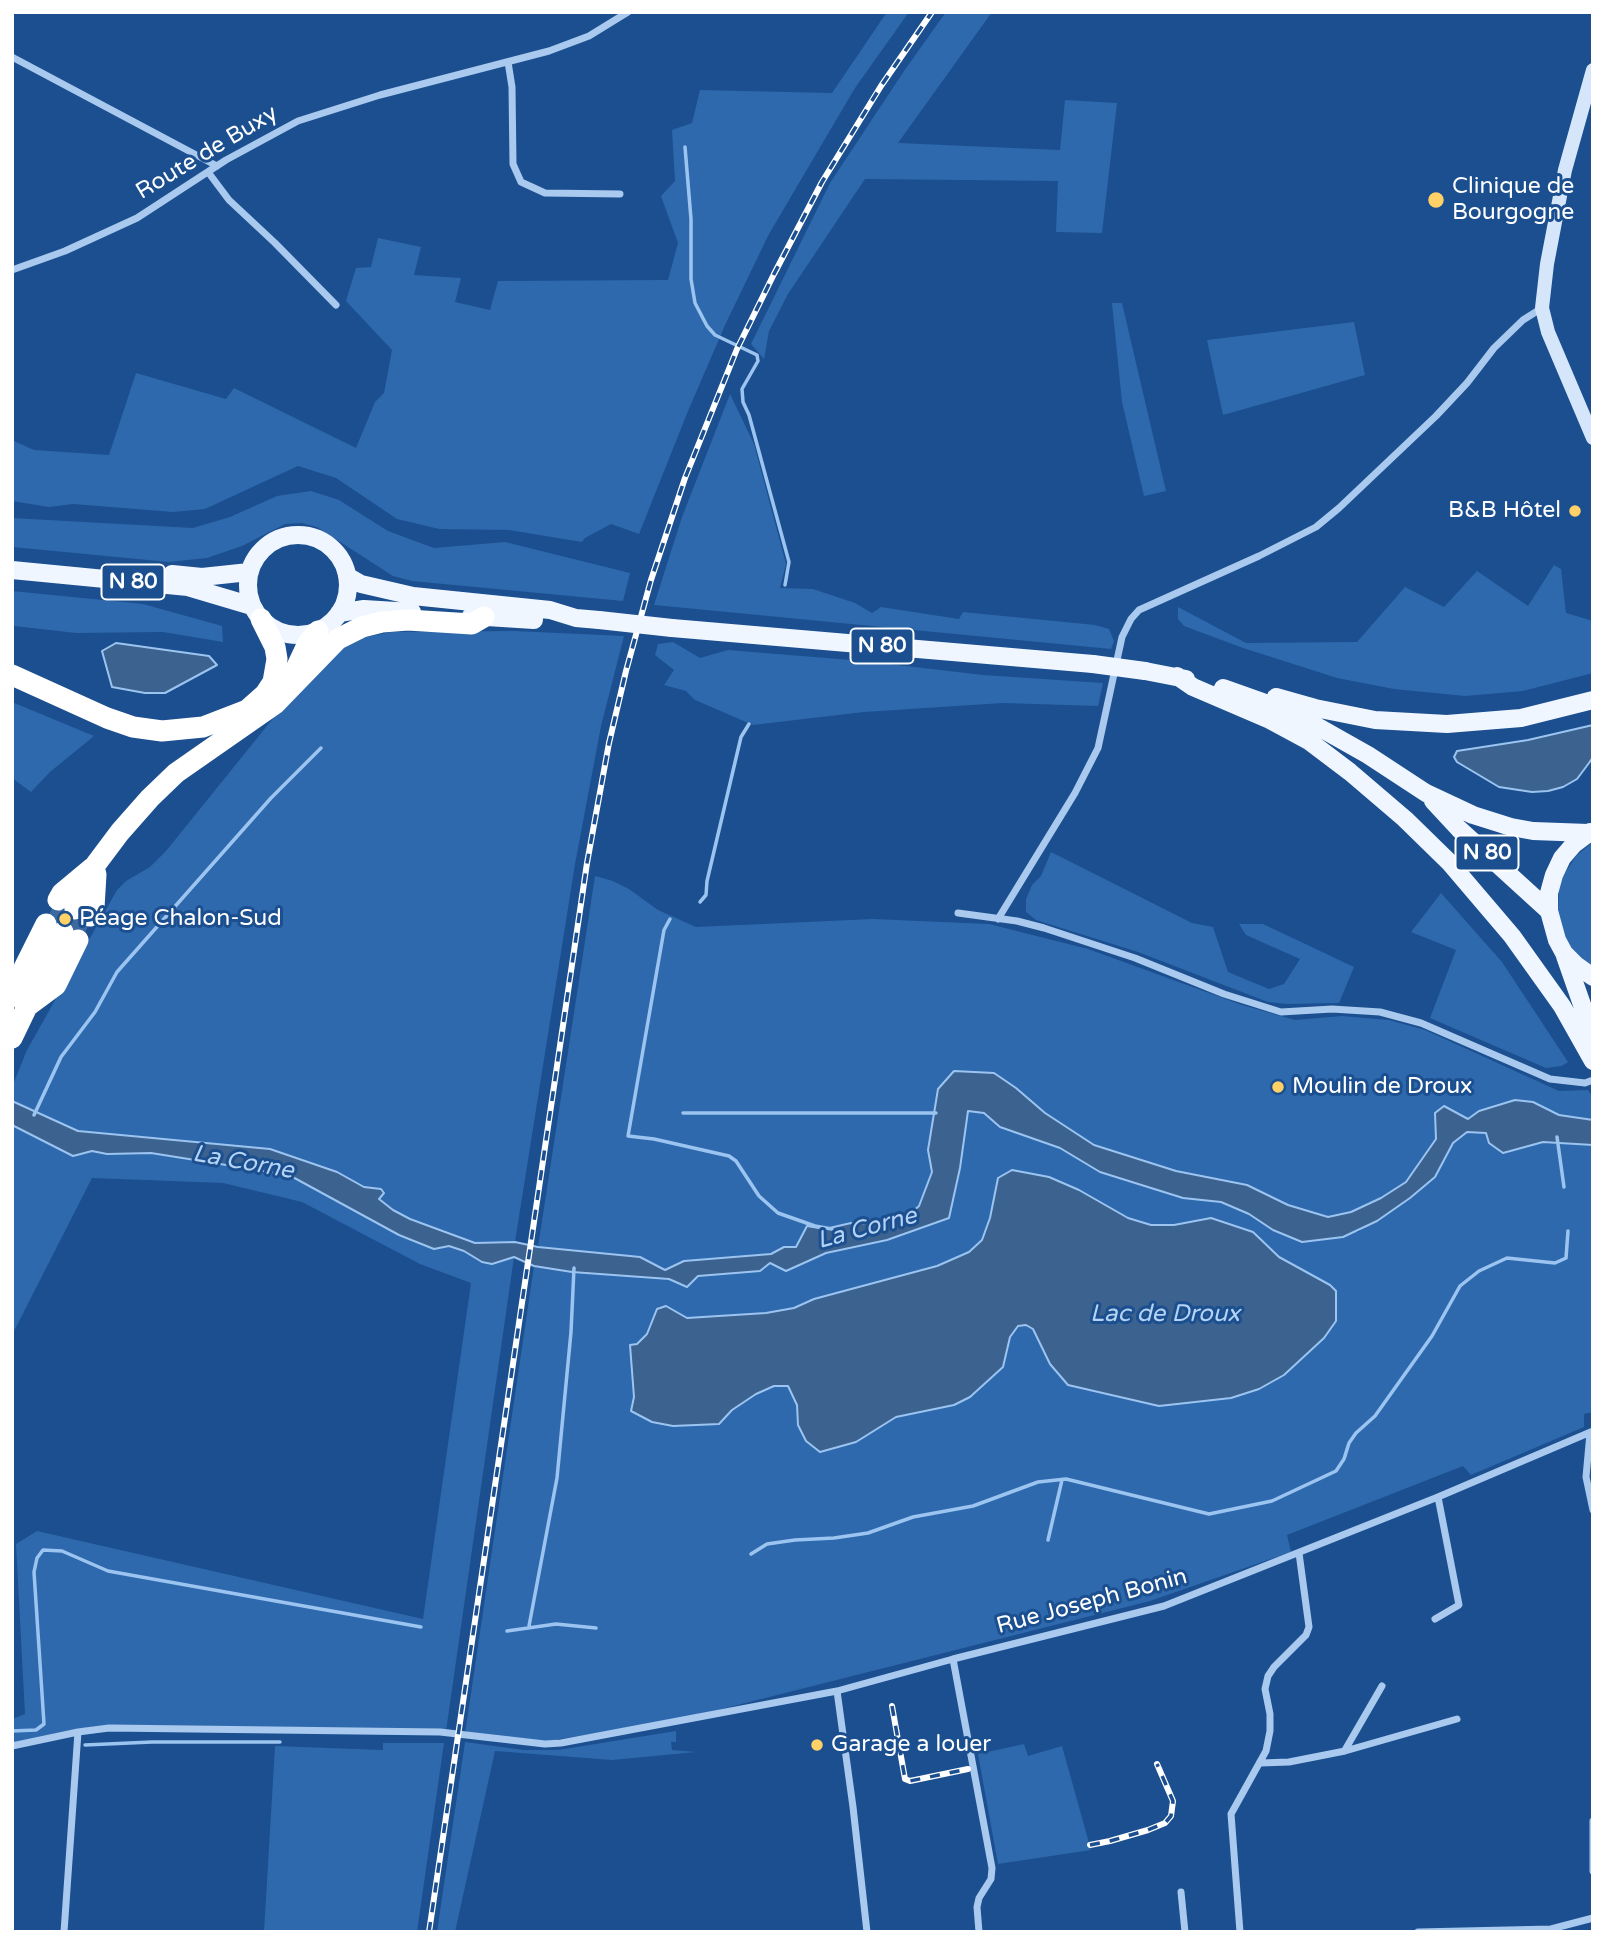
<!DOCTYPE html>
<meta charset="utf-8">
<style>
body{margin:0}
#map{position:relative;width:1605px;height:1944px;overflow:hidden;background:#1b4f8f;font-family:"Varela Round",sans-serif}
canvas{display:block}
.frame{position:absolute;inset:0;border:14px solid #fff;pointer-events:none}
</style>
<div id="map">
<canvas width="1605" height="1944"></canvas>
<div class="frame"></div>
</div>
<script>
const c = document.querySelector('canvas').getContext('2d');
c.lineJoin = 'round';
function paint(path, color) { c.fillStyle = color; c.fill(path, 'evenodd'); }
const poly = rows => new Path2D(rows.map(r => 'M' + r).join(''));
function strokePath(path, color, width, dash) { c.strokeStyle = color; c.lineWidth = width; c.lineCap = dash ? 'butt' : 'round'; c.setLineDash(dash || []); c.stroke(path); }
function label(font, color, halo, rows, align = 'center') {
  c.font = font + ' "Varela Round",sans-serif'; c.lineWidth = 6; c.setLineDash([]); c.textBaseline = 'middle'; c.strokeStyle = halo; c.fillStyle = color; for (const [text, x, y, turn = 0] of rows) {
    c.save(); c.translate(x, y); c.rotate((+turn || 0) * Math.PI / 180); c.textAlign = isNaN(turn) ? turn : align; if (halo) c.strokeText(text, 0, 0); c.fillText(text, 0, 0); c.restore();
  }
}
const green = poly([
 [887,12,909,12,855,88,769,234,726,323,688,411,639,534,611,524,585,538,582,542,509,530,439,529,397,519,336,478,298,466,205,509,173,512,73,504,49,507,12,501,12,440,34,450,109,455,136,373,226,399,234,388,356,448,375,402,384,393,392,350,346,301,356,268,371,267,378,238,421,247,414,275,461,278,455,302,490,310,498,281,668,280,678,243,661,196,675,181,672,130,692,123,700,90,832,93],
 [946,12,992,12,898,143,1060,150,1065,100,1117,103,1102,233,1056,232,1058,181,865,179,788,294,769,331,764,359,751,344,830,183,904,71],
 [1112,303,1122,303,1166,491,1144,496,1122,402],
 [1354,322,1365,375,1223,415,1207,340],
 [730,394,754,444,786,564,780,588,813,589,855,603,872,613,881,607,959,619,963,612,1095,625,1109,629,1114,641,1111,649,654,605,682,517],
 [311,491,339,500,388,531,434,548,505,542,630,573,623,601,412,581,393,576,317,527,302,523,285,524,242,546,207,558,169,562,12,547,12,518,193,528,230,517,277,496],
 [1554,565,1561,569,1566,613,1593,621,1593,673,1523,691,1465,696,1394,689,1337,678,1243,648,1184,626,1178,619,1178,607,1246,643,1357,642,1405,587,1444,607,1477,571,1528,606],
 [12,591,143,604,222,626,223,642,163,632,76,633,14,626,12,626],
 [515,631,624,636,601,726,575,864,515,1242,475,1243,410,1219,393,1210,378,1198,384,1193,381,1189,364,1187,337,1172,270,1149,78,1131,12,1101,12,1087,27,1050,117,890,126,881,150,867,166,851,308,675,335,650,357,639,391,632],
 [673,642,700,658,728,650,863,661,983,675,1103,683,1098,706,1003,703,864,712,753,725,695,700,686,691,664,685,674,670,655,655,658,644],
 [12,702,94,736,50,772,31,792,12,778],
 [1593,842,1593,969,1578,957,1568,944,1561,930,1558,911,1559,889,1564,874,1577,855],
 [1051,852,1192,923,1213,927,1228,972,1269,989,1284,984,1300,959,1246,935,1239,924,1263,924,1354,967,1339,1003,1287,1004,1268,1002,1138,952,1036,920,1026,912,1026,899,1032,885,1041,876],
 [595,876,613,881,629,889,658,910,696,927,873,919,989,924,1088,949,1242,1005,1295,1020,1342,1016,1389,1020,1425,1030,1559,1091,1588,1090,1593,1098,1593,1120,1559,1115,1533,1102,1515,1100,1479,1111,1468,1119,1444,1106,1435,1113,1436,1139,1406,1182,1381,1198,1351,1212,1328,1217,1288,1205,1247,1185,1176,1171,1094,1145,1045,1113,1016,1088,994,1074,928,1150,932,1172,919,1206,911,1213,879,1224,851,1223,825,1229,808,1226,796,1247,784,1247,771,1254,684,1261,665,1270,639,1257,538,1247],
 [1441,893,1502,962,1568,1062,1562,1066,1546,1068,1430,1018,1456,950,1411,932],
 [967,1111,984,1113,1000,1127,1060,1148,1100,1172,1183,1198,1221,1202,1249,1214,1273,1230,1358,1232,1410,1198,1435,1177,1453,1143,1467,1132,1486,1133,1503,1153,1543,1142,1593,1145,1593,1412,1584,1414,1584,1427,1471,1475,1463,1466,1287,1535,1291,1552,1150,1601,674,1721,547,1741,465,1734,534,1266,572,1272,669,1279,687,1287,698,1276,759,1271,770,1263,786,1271,826,1253,887,1240,949,1218,960,1168],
 [12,1125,73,1156,92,1151,107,1154,151,1153,289,1175,399,1235,434,1249,448,1246,464,1251,482,1262,514,1257,446,1731,110,1727,70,1730,12,1743,12,1719,25,1714,16,1544,37,1531,423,1619,471,1283,420,1264,302,1202,223,1183,92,1178,12,1335],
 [676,1731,676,1742,671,1742,672,1750,696,1752,612,1760,495,1751,455,1932,437,1932,465,1742,524,1750,558,1750],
 [383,1743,444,1743,417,1932,264,1932,275,1746,383,1750],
 [1024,1744,1028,1756,1062,1746,1091,1850,998,1864,978,1754]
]);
const water = poly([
 [116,643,209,656,217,665,165,693,145,693,112,687,102,651,116,643],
 [1593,725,1593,757,1589,763,1577,779,1563,787,1548,791,1532,792,1499,787,1457,762,1454,757,1457,751,1528,740,1593,725],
 [954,1071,994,1073,1016,1088,1045,1113,1094,1145,1176,1171,1247,1185,1288,1205,1328,1217,1351,1212,1381,1198,1406,1182,1436,1139,1435,1113,1444,1106,1468,1119,1479,1111,1515,1100,1533,1102,1559,1115,1593,1120,1593,1145,1543,1142,1503,1153,1489,1143,1486,1133,1467,1132,1453,1143,1435,1177,1410,1198,1377,1221,1343,1237,1302,1242,1273,1230,1249,1214,1221,1202,1183,1198,1100,1172,1060,1148,1000,1127,984,1113,968,1111,960,1168,949,1218,887,1240,826,1253,786,1271,770,1263,760,1271,698,1276,687,1287,669,1279,572,1272,534,1266,514,1257,492,1264,482,1262,464,1251,449,1246,434,1249,399,1235,289,1175,151,1153,107,1154,92,1151,73,1156,12,1125,12,1101,78,1131,270,1149,337,1172,364,1187,381,1189,384,1193,379,1199,393,1210,410,1219,475,1243,515,1242,538,1247,640,1257,665,1270,684,1261,771,1254,784,1247,796,1247,807,1226,825,1229,851,1223,879,1224,911,1213,919,1206,932,1172,928,1150,938,1089,954,1071],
 [1012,1170,1049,1177,1079,1190,1128,1218,1151,1225,1174,1225,1211,1218,1253,1232,1279,1257,1330,1285,1336,1291,1336,1321,1324,1338,1284,1375,1259,1389,1231,1398,1159,1406,1068,1385,1050,1364,1033,1329,1026,1325,1018,1326,1010,1337,1003,1367,970,1397,954,1405,896,1417,856,1442,820,1452,806,1441,798,1425,797,1405,788,1386,774,1386,756,1394,732,1410,719,1424,673,1426,652,1422,631,1411,634,1397,630,1345,637,1344,647,1334,657,1309,666,1306,687,1318,766,1313,794,1308,814,1299,937,1266,969,1252,982,1240,990,1218,998,1178,1012,1170]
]);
const stream = poly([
 [685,147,691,219,691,279,695,303,707,326,715,335,757,355,758,361,742,389,743,402,749,415,789,562,785,585],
 [700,902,706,895,707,881,741,737,749,724],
 [670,919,664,930,628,1136,654,1139,729,1156,736,1161,759,1196,778,1213,815,1226,832,1229],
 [683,1113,936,1113],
 [34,1115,61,1057,95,1012,117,972,271,798,321,748],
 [1557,1137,1564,1187],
 [1048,1540,1062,1480],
 [751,1554,767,1544,795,1540,834,1538,868,1533,913,1517,973,1506,1038,1482,1066,1479,1209,1514,1272,1501,1336,1471,1344,1459,1349,1443,1356,1433,1375,1416,1432,1336,1460,1286,1479,1271,1507,1258,1555,1263,1566,1258,1568,1231],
 [529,1626,557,1478,571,1332,574,1268],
 [507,1631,556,1624,596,1628],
 [12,1731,36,1730,44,1724,34,1572,37,1558,43,1550,62,1551,108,1571,421,1627],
 [85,1745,152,1742,280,1742]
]);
const motorwayTunnel = poly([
 [54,928,66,904],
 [71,937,83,913]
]);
const minor = poly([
 [12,57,217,166],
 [508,62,512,87,513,164,521,182,545,193,620,194],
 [208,172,229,200,275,243,336,305],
 [12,270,65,251,137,218,226,160,298,121,380,95,549,51,589,36,628,12],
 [958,913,1017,921,1044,928,1135,958,1224,994,1281,1012,1332,1009,1380,1012,1421,1023,1550,1079,1585,1083,1593,1080],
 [998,919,1075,793,1098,748,1122,637,1131,619,1139,610,1259,556,1316,527,1339,508,1436,416,1467,383,1494,348,1523,320,1542,308],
 [1590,1433,1586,1477,1593,1510],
 [1435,1619,1459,1605,1438,1497],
 [953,1659,992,1868,991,1879,979,1898,977,1907,979,1932],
 [837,1691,853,1807,867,1932],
 [12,1746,78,1732],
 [1345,1750,1382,1686],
 [1261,1763,1289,1762,1345,1751,1457,1719],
 [1593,1821,1593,1871],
 [1181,1892,1185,1932],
 [64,1932,78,1732,109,1728,440,1732,545,1744,561,1743,837,1691,953,1659,1164,1606,1438,1497,1593,1431],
 [1240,1932,1231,1814,1266,1751,1270,1731,1270,1714,1265,1689,1268,1676,1274,1667,1306,1635,1309,1627,1299,1553],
 [1418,1932,1551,1929,1593,1918]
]);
const secondary = poly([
 [1593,70,1565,170,1547,264,1542,308,1548,332,1593,438]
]);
const primary = poly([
 '248 585a50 50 0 1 1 100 0a50 50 0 1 1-100 0Z',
 [12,570,188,587,252,606],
 [172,574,202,577,249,572],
 [347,576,361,584,413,596,550,610,576,618,599,620],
 [339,613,364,609,412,612],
 [471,616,534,620],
 [672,628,1093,664],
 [1145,671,1186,679],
 [1177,676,1193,687,1270,720,1309,741,1350,772,1405,819,1449,862,1512,936,1562,1006,1593,1061],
 [1223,688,1271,705,1306,720,1368,755,1426,793,1473,815,1511,827,1533,831,1588,833],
 [1276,697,1315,708,1375,720,1447,724,1521,718,1593,700],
 [1433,801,1459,829,1549,911],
 [1590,832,1574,844,1562,858,1554,875,1549,893,1549,911,1557,940,1564,953,1576,965,1593,977],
 [1565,956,1593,1036]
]);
const motorway = poly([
 [12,675,107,718,133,727,162,731,203,727,247,710,265,694,273,682,277,659,275,647,261,619],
 [293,675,308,643,318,631],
 [58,900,62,893,92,868],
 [75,909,96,864,120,832,150,798,176,773,275,704,338,639,362,627,382,622,408,620,472,624,484,617],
 [90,916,94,908,96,874],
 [24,1003,24,968,46,924],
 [29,1005,56,985,78,940],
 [12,1038,63,932]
]);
const rail = poly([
 [892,1706,905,1779,910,1781,968,1769],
 [1090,1845,1110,1841,1148,1830,1165,1823,1171,1816,1173,1801,1157,1764],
 [429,1932,587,863,609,743,626,671,651,580,685,478,737,349,774,274,822,182,881,86,932,12]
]);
const primaryBridge = poly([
 [599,620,672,628],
 [1093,664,1145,671]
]);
const markers = [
 [1436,200,9,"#ffd166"],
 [1575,511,7,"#ffd166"],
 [65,919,7,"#ffd166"],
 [1278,1087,7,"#ffd166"],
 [817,1745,7,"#ffd166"]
];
const shields = [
 [133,582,63],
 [882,646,63],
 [1487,853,63]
];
const shieldNames = [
 ["N 80",133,582],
 ["N 80",882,646],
 ["N 80",1487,853]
];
const streetNames = [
 ["Route de Buxy",207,153,-31],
 ["Rue Joseph Bonin",1092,1602,-15]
];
const poiNames = [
 ["Clinique de",1452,187],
 ["Bourgogne",1452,213],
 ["B&B Hôtel",1561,511,"right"],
 ["Péage Chalon-Sud",79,919],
 ["Moulin de Droux",1292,1087],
 ["Garage a louer",831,1745]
];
const waterNames = [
 ["La Corne",243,1163,10],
 ["La Corne",867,1229,-15],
 ["Lac de Droux",1165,1315]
];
paint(green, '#2e69ad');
paint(water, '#3c6290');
strokePath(water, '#9cc4f0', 2);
strokePath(stream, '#9cc4f0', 3.5);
strokePath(motorwayTunnel, '#3d69a0', 21, [21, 10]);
strokePath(minor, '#a9c9ee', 7);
strokePath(secondary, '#d6e6fa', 14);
strokePath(primary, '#f0f6ff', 18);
strokePath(motorway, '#fff', 21);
strokePath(rail, '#fff', 6);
strokePath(rail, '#1b4f8f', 3.5, [10]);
strokePath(primaryBridge, '#f0f6ff', 18);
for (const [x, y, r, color] of markers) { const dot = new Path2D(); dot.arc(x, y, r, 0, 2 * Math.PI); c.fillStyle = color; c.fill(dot); strokePath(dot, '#1b4f8f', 2.5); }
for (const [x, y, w] of shields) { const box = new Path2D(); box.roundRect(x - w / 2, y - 17.5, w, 35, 5); c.fillStyle = '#1b4f8f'; c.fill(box); strokePath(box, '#fff', 2); }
label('bold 21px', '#fff', null, shieldNames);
label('23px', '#fff', '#1b4f8f', streetNames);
label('23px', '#fff', '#1b4f8f', poiNames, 'left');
label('italic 24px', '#b5d3f5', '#1b4f8f', waterNames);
</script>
